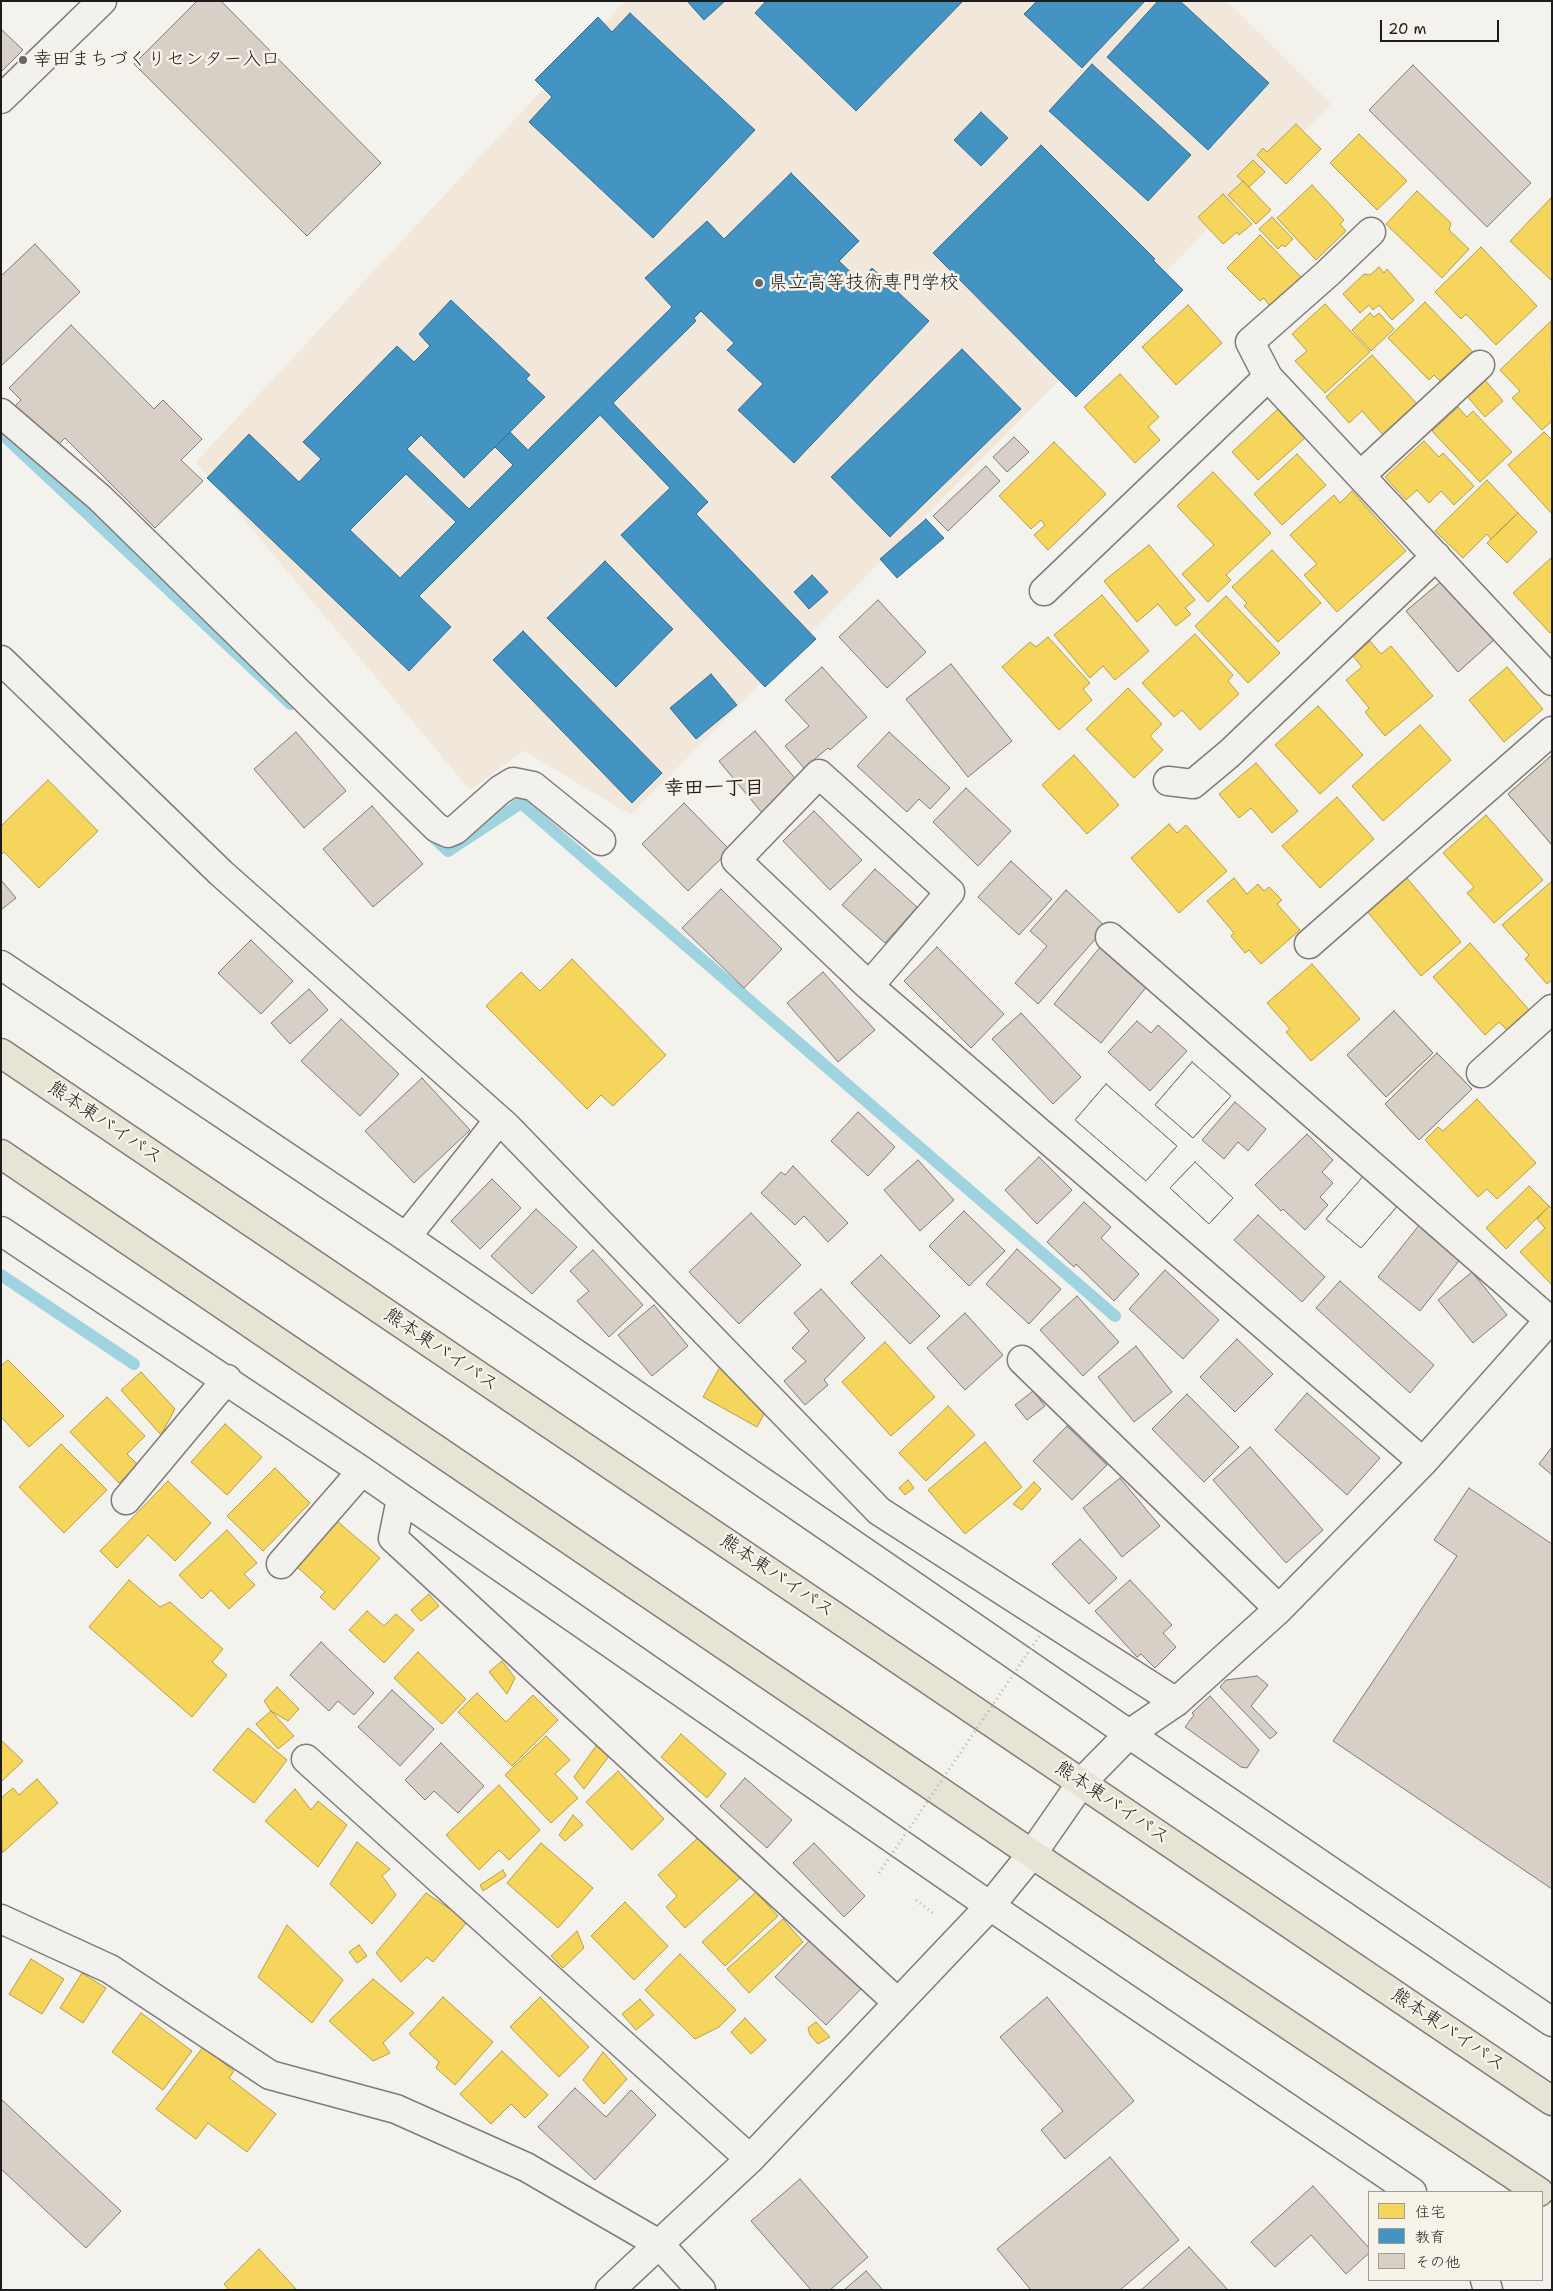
<!DOCTYPE html>
<meta charset="utf-8">
<style>
body{margin:0}
#map{position:relative;width:1553px;height:2291px;overflow:hidden;background:#f4f2ec;font-family:"Shantell Sans","Klee One",sans-serif}
canvas{display:block}
.frame{position:absolute;inset:0;border:2px solid #1c1c1c;pointer-events:none}
.legend{position:absolute;left:1368px;top:2191px;width:175px;height:90px;box-sizing:border-box;background:#f7f3e8;border:1px solid #9f9d96;margin:0;padding:6px 9px;list-style:none;font-size:15px;color:#1c1c1c}
.legend li{display:flex;align-items:center;gap:10px;height:25px}
.legend b{width:25px;border:1px solid #9f9d96}
.scale{position:absolute;left:1380px;top:20px;width:119px;height:22px;box-sizing:border-box;border:2px solid #1c1c1c;border-top:0;padding-left:6px;font-size:15px;line-height:18px;white-space:nowrap;color:#1c1c1c;-webkit-text-stroke:4px #f7f3e8;paint-order:stroke}
</style>
<div id="map">
<canvas width="1553" height="2291"></canvas>
<div class="frame"></div>
<ul class="legend">
<li><b style="height:14px;background:#f6d55c"></b>住宅</li>
<li><b style="height:14px;background:#4393c3"></b>教育</li>
<li><b style="height:14px;background:#d8d0c6"></b>その他</li>
</ul>
<div class="scale">20 m</div>
</div>
<script>
const c = document.querySelector('canvas').getContext('2d');
c.lineJoin = 'round';
function paint(path, color) { c.fillStyle = color; c.fill(path, 'evenodd'); }
const poly = rows => new Path2D(rows.map(r => 'M' + r).join(''));
function strokePath(path, color, width, dash) { c.strokeStyle = color; c.lineWidth = width; c.lineCap = dash ? 'butt' : 'round'; c.setLineDash(dash || []); c.stroke(path); }
function label(font, color, halo, rows, align = 'center') {
  c.font = font + ' "Shantell Sans","Klee One",sans-serif'; c.lineWidth = 5; c.setLineDash([]); c.textBaseline = 'middle'; c.strokeStyle = halo; c.fillStyle = color; for (const [text, x, y, turn = 0] of rows) {
    c.save(); c.translate(x, y); c.rotate((+turn || 0) * Math.PI / 180); c.textAlign = isNaN(turn) ? turn : align; if (halo) c.strokeText(text, 0, 0); c.fillText(text, 0, 0); c.restore();
  }
}
const built = poly([
 [625,1,1227,1,1331,104,631,815,524,751,470,790,196,462]
]);
const homes = poly([
 [1296,124,1321,149,1286,184,1257,155,1263,148,1267,152,1296,124],
 [1359,134,1407,181,1377,210,1330,163,1359,134],
 [1253,160,1265,172,1249,187,1237,176,1253,160],
 [1243,181,1271,210,1256,224,1228,195,1243,181],
 [1312,185,1344,220,1340,224,1346,231,1316,260,1277,218,1312,185],
 [1417,191,1451,223,1449,230,1469,249,1442,278,1386,224,1417,191],
 [1223,194,1252,224,1239,235,1237,232,1223,244,1198,217,1223,194],
 [1551,198,1552,199,1552,281,1510,241,1551,198],
 [1272,217,1293,239,1285,247,1282,245,1278,249,1259,229,1272,217],
 [1260,235,1301,277,1271,308,1264,298,1260,301,1227,268,1260,235],
 [1481,247,1537,306,1496,345,1466,314,1461,319,1435,292,1481,247],
 [1379,267,1384,273,1387,269,1414,300,1392,320,1379,305,1373,310,1369,305,1360,313,1343,294,1364,274,1370,275,1379,267],
 [1425,302,1474,353,1443,384,1434,375,1429,380,1388,338,1425,302],
 [1325,304,1370,352,1325,393,1295,361,1307,351,1292,334,1325,304],
 [1188,305,1222,343,1176,385,1142,347,1188,305],
 [1370,313,1374,317,1379,313,1394,329,1371,351,1352,330,1370,313],
 [1551,321,1552,421,1542,430,1512,398,1520,391,1500,370,1551,321],
 [1372,355,1419,406,1385,437,1362,411,1349,423,1326,397,1372,355],
 [1120,374,1159,417,1148,427,1160,440,1135,463,1084,407,1120,374],
 [1484,379,1503,401,1485,417,1466,395,1484,379],
 [1458,407,1467,417,1473,411,1512,452,1480,482,1432,431,1458,407],
 [1279,408,1306,437,1258,480,1232,452,1279,408],
 [1544,432,1552,440,1552,514,1508,465,1544,432],
 [1424,441,1439,457,1443,453,1474,486,1454,505,1441,491,1429,503,1417,490,1406,500,1385,477,1424,441],
 [1054,442,1106,494,1048,550,1034,535,1045,525,1041,520,1031,529,999,496,1054,442],
 [1297,454,1326,485,1282,525,1254,494,1297,454],
 [1213,472,1271,533,1226,575,1231,580,1208,602,1182,574,1214,545,1177,506,1213,472],
 [1487,480,1518,513,1491,539,1487,534,1463,558,1435,531,1487,480],
 [1352,491,1406,551,1337,612,1304,575,1317,564,1290,535,1334,495,1340,503,1352,491],
 [1518,513,1537,532,1507,563,1487,543,1518,513],
 [1149,545,1195,600,1185,608,1191,614,1176,626,1158,604,1137,622,1104,581,1149,545],
 [1272,550,1321,603,1278,642,1244,606,1247,603,1232,587,1272,550],
 [1552,557,1552,631,1550,633,1513,593,1552,557],
 [1444,579,1496,638,1458,672,1406,611,1444,579],
 [1102,595,1149,651,1115,680,1103,666,1090,678,1054,635,1102,595],
 [1226,596,1280,653,1248,683,1195,626,1226,596],
 [1195,634,1233,675,1228,681,1239,694,1200,730,1182,710,1174,717,1142,683,1195,634],
 [1048,637,1090,683,1083,689,1092,700,1059,730,1002,667,1030,642,1036,647,1048,637],
 [1370,641,1381,654,1391,646,1433,696,1385,736,1365,712,1369,708,1346,680,1362,667,1353,656,1370,641],
 [1507,667,1543,709,1504,742,1469,700,1507,667],
 [1128,688,1162,724,1150,736,1163,750,1134,778,1086,729,1128,688],
 [1318,706,1363,755,1320,794,1275,745,1318,706],
 [1420,725,1451,760,1383,821,1352,786,1420,725],
 [1074,755,1119,805,1087,834,1042,785,1074,755],
 [1552,755,1552,845,1508,794,1552,755],
 [1256,763,1298,811,1272,833,1251,808,1239,818,1219,794,1256,763],
 [48,780,98,831,39,888,4,852,1,855,1,826,48,780],
 [1337,797,1374,839,1320,888,1282,846,1337,797],
 [1486,815,1543,880,1494,923,1467,893,1474,887,1443,853,1486,815],
 [1169,824,1177,833,1186,825,1227,871,1179,913,1131,858,1169,824],
 [1406,877,1461,942,1421,976,1366,910,1406,877],
 [1234,878,1247,894,1258,884,1264,891,1269,887,1282,900,1277,904,1300,930,1261,964,1249,950,1245,953,1231,936,1234,933,1207,901,1234,878],
 [1552,881,1552,980,1547,984,1525,959,1529,955,1502,925,1552,881],
 [1470,943,1530,1011,1508,1031,1499,1022,1485,1035,1433,977,1470,943],
 [572,959,666,1055,613,1106,601,1095,587,1109,486,1006,521,972,540,991,572,959],
 [1312,964,1360,1019,1311,1061,1286,1032,1290,1029,1267,1003,1312,964],
 [1394,1011,1433,1053,1386,1097,1347,1055,1394,1011],
 [1437,1053,1472,1089,1419,1140,1385,1104,1437,1053],
 [1477,1099,1536,1163,1497,1199,1487,1189,1478,1197,1425,1140,1438,1127,1443,1131,1477,1099],
 [1529,1186,1549,1206,1506,1249,1486,1228,1529,1186],
 [1549,1206,1552,1209,1552,1285,1520,1252,1545,1228,1537,1219,1549,1206],
 [885,1342,935,1397,891,1436,842,1382,885,1342],
 [8,1360,64,1416,29,1447,1,1417,1,1366,8,1360],
 [721,1365,764,1414,757,1427,703,1397,721,1365],
 [141,1372,175,1409,161,1435,121,1390,141,1372],
 [107,1397,145,1436,127,1454,138,1465,119,1483,70,1432,107,1397],
 [948,1406,975,1435,926,1481,899,1453,948,1406],
 [225,1424,262,1457,227,1495,191,1462,225,1424],
 [985,1442,1022,1487,965,1534,928,1490,985,1442],
 [61,1444,107,1490,64,1533,19,1487,61,1444],
 [275,1468,310,1503,263,1551,227,1516,275,1468],
 [908,1480,914,1488,905,1495,899,1488,908,1480],
 [168,1481,211,1523,175,1561,148,1535,117,1568,100,1551,168,1481],
 [1034,1482,1041,1489,1022,1510,1013,1504,1034,1482],
 [337,1521,380,1558,334,1610,320,1597,325,1592,297,1567,337,1521],
 [227,1530,257,1563,244,1574,255,1585,229,1609,211,1590,202,1599,179,1575,227,1530],
 [129,1580,160,1607,170,1602,223,1649,212,1662,227,1675,192,1717,89,1627,129,1580],
 [429,1594,439,1606,421,1621,411,1610,429,1594],
 [367,1611,384,1626,396,1614,414,1630,384,1663,349,1630,367,1611],
 [418,1652,466,1699,442,1724,394,1678,418,1652],
 [502,1661,515,1678,507,1694,489,1672,502,1661],
 [277,1687,299,1709,288,1721,271,1711,264,1701,277,1687],
 [477,1693,506,1722,533,1695,558,1720,512,1766,458,1712,477,1693],
 [271,1711,294,1736,278,1749,256,1724,271,1711],
 [248,1728,287,1760,254,1803,213,1770,248,1728],
 [681,1734,726,1774,707,1798,661,1757,681,1734],
 [546,1736,570,1760,555,1774,578,1798,551,1823,505,1775,546,1736],
 [1,1740,23,1761,1,1782,1,1740],
 [598,1743,609,1756,584,1789,574,1777,598,1743],
 [618,1771,664,1819,632,1850,586,1802,618,1771],
 [37,1779,58,1803,2,1853,1,1798,13,1788,19,1795,37,1779],
 [499,1785,540,1830,509,1860,499,1850,479,1870,446,1835,499,1785],
 [295,1789,311,1810,318,1801,347,1825,318,1867,265,1821,295,1789],
 [573,1815,583,1825,565,1841,559,1835,573,1815],
 [701,1835,740,1878,685,1928,666,1907,677,1896,658,1875,701,1835],
 [357,1842,390,1869,382,1876,396,1895,372,1924,330,1884,357,1842],
 [541,1843,593,1888,558,1928,507,1883,541,1843],
 [503,1870,506,1876,483,1891,480,1885,503,1870],
 [756,1892,778,1916,725,1966,702,1942,756,1892],
 [426,1893,468,1921,433,1962,427,1957,401,1982,376,1953,426,1893],
 [625,1902,668,1946,634,1980,591,1936,625,1902],
 [783,1919,803,1942,749,1993,727,1969,783,1919],
 [287,1925,343,1980,312,2023,258,1977,287,1925],
 [577,1931,584,1948,563,1968,551,1956,577,1931],
 [359,1945,367,1956,357,1963,349,1952,359,1945],
 [680,1954,736,2010,719,2027,695,2039,645,1990,680,1954],
 [31,1959,64,1979,42,2014,9,1994,31,1959],
 [82,1973,106,1988,83,2023,60,2008,82,1973],
 [373,1979,414,2013,383,2043,390,2053,373,2061,329,2021,373,1979],
 [443,1997,493,2042,455,2085,436,2068,439,2062,409,2034,443,1997],
 [540,1997,589,2047,559,2077,510,2027,540,1997],
 [640,1999,654,2015,636,2030,622,2014,640,1999],
 [141,2013,192,2051,163,2090,112,2052,141,2013],
 [745,2018,766,2040,751,2054,731,2032,745,2018],
 [816,2022,830,2037,818,2044,810,2035,808,2028,816,2022],
 [203,2047,234,2071,229,2078,276,2114,247,2152,208,2123,196,2139,156,2109,203,2047],
 [502,2051,548,2095,525,2118,511,2104,491,2124,460,2094,502,2051],
 [603,2052,627,2079,604,2104,583,2080,603,2052],
 [259,2249,297,2290,229,2290,224,2284,259,2249]
]);
const schools = poly([
 [687,1,725,1,704,20,687,1],
 [766,1,963,1,856,111,755,13,766,1],
 [1037,1,1145,1,1082,68,1024,14,1037,1],
 [1158,1,1180,1,1269,83,1208,150,1107,57,1158,1],
 [630,13,755,130,653,238,529,122,552,97,535,80,598,17,612,32,630,13],
 [1092,64,1191,155,1148,201,1049,111,1092,64],
 [981,112,1008,138,981,166,954,140,981,112],
 [1041,145,1155,259,1153,260,1183,290,1076,397,933,253,1041,145],
 [791,173,859,241,839,261,860,281,872,268,929,321,794,463,738,410,763,384,727,350,734,343,701,311,694,318,696,321,613,403,708,502,696,514,816,639,765,687,621,535,670,488,600,415,419,596,451,627,409,671,207,478,249,434,299,482,321,459,303,442,397,346,414,362,430,346,419,334,451,300,530,375,526,379,545,397,510,432,528,450,672,307,645,278,707,221,724,239,791,173],
 [510,432,495,447,513,465,469,509,407,449,421,435,464,478,510,432],
 [406,474,456,522,400,578,350,530,406,474],
 [962,349,1021,409,890,537,831,477,962,349],
 [926,519,944,538,897,578,880,559,926,519],
 [605,561,673,629,616,687,547,618,605,561],
 [812,575,828,592,809,609,794,592,812,575],
 [523,631,662,773,632,803,493,660,523,631],
 [711,674,737,705,696,739,670,708,711,674]
]);
const stream = poly([
 [1,433,291,704],
 [430,834,448,851,521,803,1115,1316],
 [1,1275,134,1364]
]);
const building = poly([
 [197,1,221,1,381,163,307,236,134,64,197,1],
 [1,29,23,50,1,72,1,29],
 [1413,65,1531,183,1487,227,1369,110,1413,65],
 [35,244,80,292,1,366,1,276,35,244],
 [71,325,154,409,163,400,202,439,181,460,203,481,155,528,65,438,56,447,15,406,21,400,9,388,71,325],
 [1014,437,1029,452,1007,472,993,457,1014,437],
 [986,466,1000,481,948,531,933,516,986,466],
 [1444,579,1496,638,1458,672,1406,611,1444,579],
 [878,600,926,652,887,688,839,637,878,600],
 [951,664,1012,741,968,777,906,699,951,664],
 [822,667,867,717,830,750,828,748,804,768,785,746,809,726,785,700,822,667],
 [755,731,799,783,763,814,719,761,755,731],
 [296,732,346,791,304,828,254,769,296,732],
 [889,732,950,788,930,809,919,799,907,812,857,766,889,732],
 [1552,755,1552,845,1508,794,1552,755],
 [966,788,1011,831,978,866,933,822,966,788],
 [684,803,730,850,688,891,642,844,684,803],
 [372,806,423,864,373,907,323,849,372,806],
 [814,811,862,860,830,890,783,841,814,811],
 [1011,861,1052,899,1019,935,978,897,1011,861],
 [875,869,917,907,885,943,842,905,875,869],
 [1,880,16,898,1,910,1,880],
 [721,889,782,949,744,988,682,928,721,889],
 [1066,890,1106,927,1038,1004,1015,983,1047,946,1030,931,1066,890],
 [251,940,293,981,261,1014,218,973,251,940],
 [1101,946,1148,985,1101,1043,1054,1004,1101,946],
 [937,947,1004,1014,971,1048,904,981,937,947],
 [823,972,875,1030,838,1062,787,1003,823,972],
 [309,989,328,1010,290,1044,271,1023,309,989],
 [1394,1011,1433,1053,1386,1097,1347,1055,1394,1011],
 [1021,1013,1081,1077,1053,1104,992,1039,1021,1013],
 [341,1019,399,1074,360,1116,301,1061,341,1019],
 [1137,1021,1151,1033,1158,1025,1187,1051,1150,1091,1108,1052,1137,1021],
 [1437,1053,1472,1089,1419,1140,1385,1104,1437,1053],
 [1192,1062,1231,1096,1193,1138,1155,1105,1192,1062],
 [1192,1062,1231,1096,1193,1138,1155,1105,1192,1062],
 [422,1078,470,1130,414,1183,365,1131,422,1078],
 [1106,1084,1177,1146,1146,1181,1075,1120,1106,1084],
 [1106,1084,1177,1146,1146,1181,1075,1120,1106,1084],
 [1235,1102,1266,1129,1248,1151,1238,1142,1224,1159,1202,1140,1235,1102],
 [858,1112,895,1147,868,1176,831,1141,858,1112],
 [1307,1134,1333,1160,1322,1172,1333,1183,1320,1197,1328,1205,1305,1230,1283,1209,1281,1211,1255,1185,1307,1134],
 [1039,1157,1072,1190,1037,1224,1005,1190,1039,1157],
 [918,1160,954,1200,920,1231,884,1190,918,1160],
 [1195,1162,1233,1198,1209,1224,1170,1188,1195,1162],
 [1195,1162,1233,1198,1209,1224,1170,1188,1195,1162],
 [793,1166,848,1223,828,1242,804,1216,795,1225,761,1193,781,1172,785,1175,793,1166],
 [1366,1173,1400,1203,1361,1248,1326,1219,1366,1173],
 [1366,1173,1400,1203,1361,1248,1326,1219,1366,1173],
 [492,1179,521,1208,480,1249,451,1221,492,1179],
 [1084,1202,1111,1227,1101,1238,1139,1274,1114,1301,1076,1264,1074,1267,1047,1242,1084,1202],
 [536,1209,577,1247,532,1294,491,1256,536,1209],
 [964,1211,1005,1251,969,1286,929,1246,964,1211],
 [751,1213,801,1265,739,1324,689,1272,751,1213],
 [1258,1215,1325,1277,1302,1302,1234,1240,1258,1215],
 [1420,1224,1462,1257,1420,1311,1378,1277,1420,1224],
 [1017,1249,1061,1289,1029,1324,986,1284,1017,1249],
 [593,1250,643,1305,609,1337,577,1301,589,1291,570,1271,593,1250],
 [881,1255,940,1316,910,1344,851,1283,881,1255],
 [1165,1270,1219,1320,1183,1359,1129,1309,1165,1270],
 [1472,1272,1507,1315,1473,1343,1438,1300,1472,1272],
 [1340,1281,1434,1365,1410,1393,1316,1308,1340,1281],
 [821,1289,865,1338,824,1380,828,1385,805,1405,784,1381,806,1361,792,1348,809,1331,794,1313,821,1289],
 [1077,1296,1119,1342,1083,1376,1040,1330,1077,1296],
 [654,1305,688,1346,652,1376,618,1335,654,1305],
 [965,1313,1003,1355,965,1390,927,1348,965,1313],
 [1237,1339,1273,1374,1235,1412,1200,1377,1237,1339],
 [1136,1346,1172,1392,1134,1422,1098,1377,1136,1346],
 [1033,1391,1045,1406,1027,1420,1015,1405,1033,1391],
 [1307,1393,1380,1458,1347,1495,1275,1430,1307,1393],
 [1187,1394,1239,1447,1204,1482,1152,1429,1187,1394],
 [1067,1426,1107,1465,1072,1500,1033,1461,1067,1426],
 [1250,1447,1323,1530,1286,1563,1213,1480,1250,1447],
 [1552,1447,1552,1475,1539,1464,1552,1447],
 [1120,1478,1160,1526,1122,1557,1083,1508,1120,1478],
 [1469,1488,1552,1544,1552,1889,1333,1741,1457,1556,1434,1540,1469,1488],
 [1080,1539,1117,1578,1089,1604,1052,1564,1080,1539],
 [1130,1580,1172,1625,1163,1633,1176,1647,1155,1668,1141,1654,1137,1657,1095,1611,1130,1580],
 [321,1642,374,1693,354,1715,338,1701,329,1711,290,1675,321,1642],
 [1257,1676,1268,1685,1251,1706,1277,1733,1270,1739,1220,1687,1226,1680,1257,1676],
 [392,1690,434,1729,400,1766,358,1727,392,1690],
 [1210,1696,1259,1750,1247,1768,1241,1767,1185,1727,1194,1715,1192,1713,1210,1696],
 [441,1743,484,1786,458,1813,434,1791,425,1800,405,1780,441,1743],
 [745,1778,792,1820,767,1848,720,1806,745,1778],
 [814,1843,865,1896,844,1917,793,1863,814,1843],
 [810,1940,861,1989,826,2025,775,1977,810,1940],
 [1047,1997,1134,2101,1065,2159,1041,2130,1063,2111,1000,2037,1047,1997],
 [575,2088,606,2117,631,2090,656,2115,595,2180,538,2127,575,2088],
 [1,2099,121,2211,86,2248,1,2169,1,2099],
 [1110,2157,1179,2240,1120,2290,1031,2290,997,2249,1110,2157],
 [800,2179,868,2257,830,2290,811,2290,751,2221,800,2179],
 [1313,2186,1369,2248,1369,2253,1346,2274,1311,2235,1275,2267,1251,2242,1313,2186],
 [1189,2247,1228,2290,1141,2290,1189,2247],
 [866,2271,883,2290,844,2290,866,2271]
]);
const path = poly([
 [916,1900,934,1914]
]);
const minor = poly([
 [1,99,102,1],
 [1371,232,1327,274,1250,342,1268,377,1552,681],
 [1,413,100,498,437,828,448,833,455,830,500,790,513,782,533,786,601,841],
 [1361,475,1480,365],
 [1044,591,1268,377],
 [1,660,221,873,506,1126,879,1511,1176,1702],
 [1168,781,1193,784,1230,753,1436,556],
 [1110,937,1548,1319],
 [1309,944,1552,731],
 [1,965,406,1237,1129,1734,1552,2022],
 [869,986,950,892,819,774,736,860,869,986,1423,1462],
 [1481,1073,1552,1009],
 [1,1231,362,1471,990,1906,1412,2192],
 [406,1237,499,1120],
 [1022,1360,1279,1609],
 [401,1499,393,1538,897,2002],
 [126,1500,227,1379],
 [281,1564,362,1471],
 [306,1759,750,2159],
 [1,1919,110,1969,270,2075,396,2109,526,2167,659,2244,701,2290],
 [1485,2280,1488,2290],
 [610,2290,750,2159,990,1906,1032,1854,1082,1782,1129,1734,1176,1702,1279,1609,1423,1462,1552,1317]
]);
const trunk = poly([
 [1,1053,1552,2101],
 [1,1154,1032,1854,1539,2192]
]);
const pathBridge = poly([
 [879,1873,1040,1635]
]);
const markers = [
 [23,60,5,"#686765"],
 [759,283,5,"#686765"]
];
const poiNames = [
 ["幸田まちづくりセンター入口",33,60],
 ["県立高等技術専門学校",769,283]
];
const streetNames = [
 ["熊本東バイパス",105,1123,34],
 ["熊本東バイパス",441,1350,34],
 ["熊本東バイパス",777,1576,34],
 ["熊本東バイパス",1112,1803,34],
 ["熊本東バイパス",1448,2030,34]
];
const neighbourhoodNames = [
 ["幸田一丁目",714,789]
];
paint(built, '#f1e8db');
paint(homes, '#f6d55c');
strokePath(homes, '#b59e49', 1);
paint(schools, '#4393c3');
strokePath(schools, '#376f91', 1);
strokePath(stream, '#9fd3df', 12);
paint(building, '#d8d0c6');
strokePath(building, '#7d7c7a', 1);
strokePath(minor, '#7d7c7a', 31);
strokePath(trunk, '#7d7c7a', 31);
strokePath(path, '#b4b3b0', 3, [1, 4]);
strokePath(minor, '#f2f1ed', 28);
strokePath(trunk, '#e7e4d5', 28);
strokePath(pathBridge, '#b4b3b0', 3, [1, 4]);
for (const [x, y, r, color] of markers) { const dot = new Path2D(); dot.arc(x, y, r, 0, 2 * Math.PI); c.fillStyle = color; c.fill(dot); strokePath(dot, '#f7f3e8', 2); }
label('19px', '#1c1c1c', '#f7f3e8', poiNames, 'left');
label('19px', '#1c1c1c', '#f7f3e8', streetNames);
label('bold 20px', '#1c1c1c', '#f7f3e8', neighbourhoodNames);
</script>
